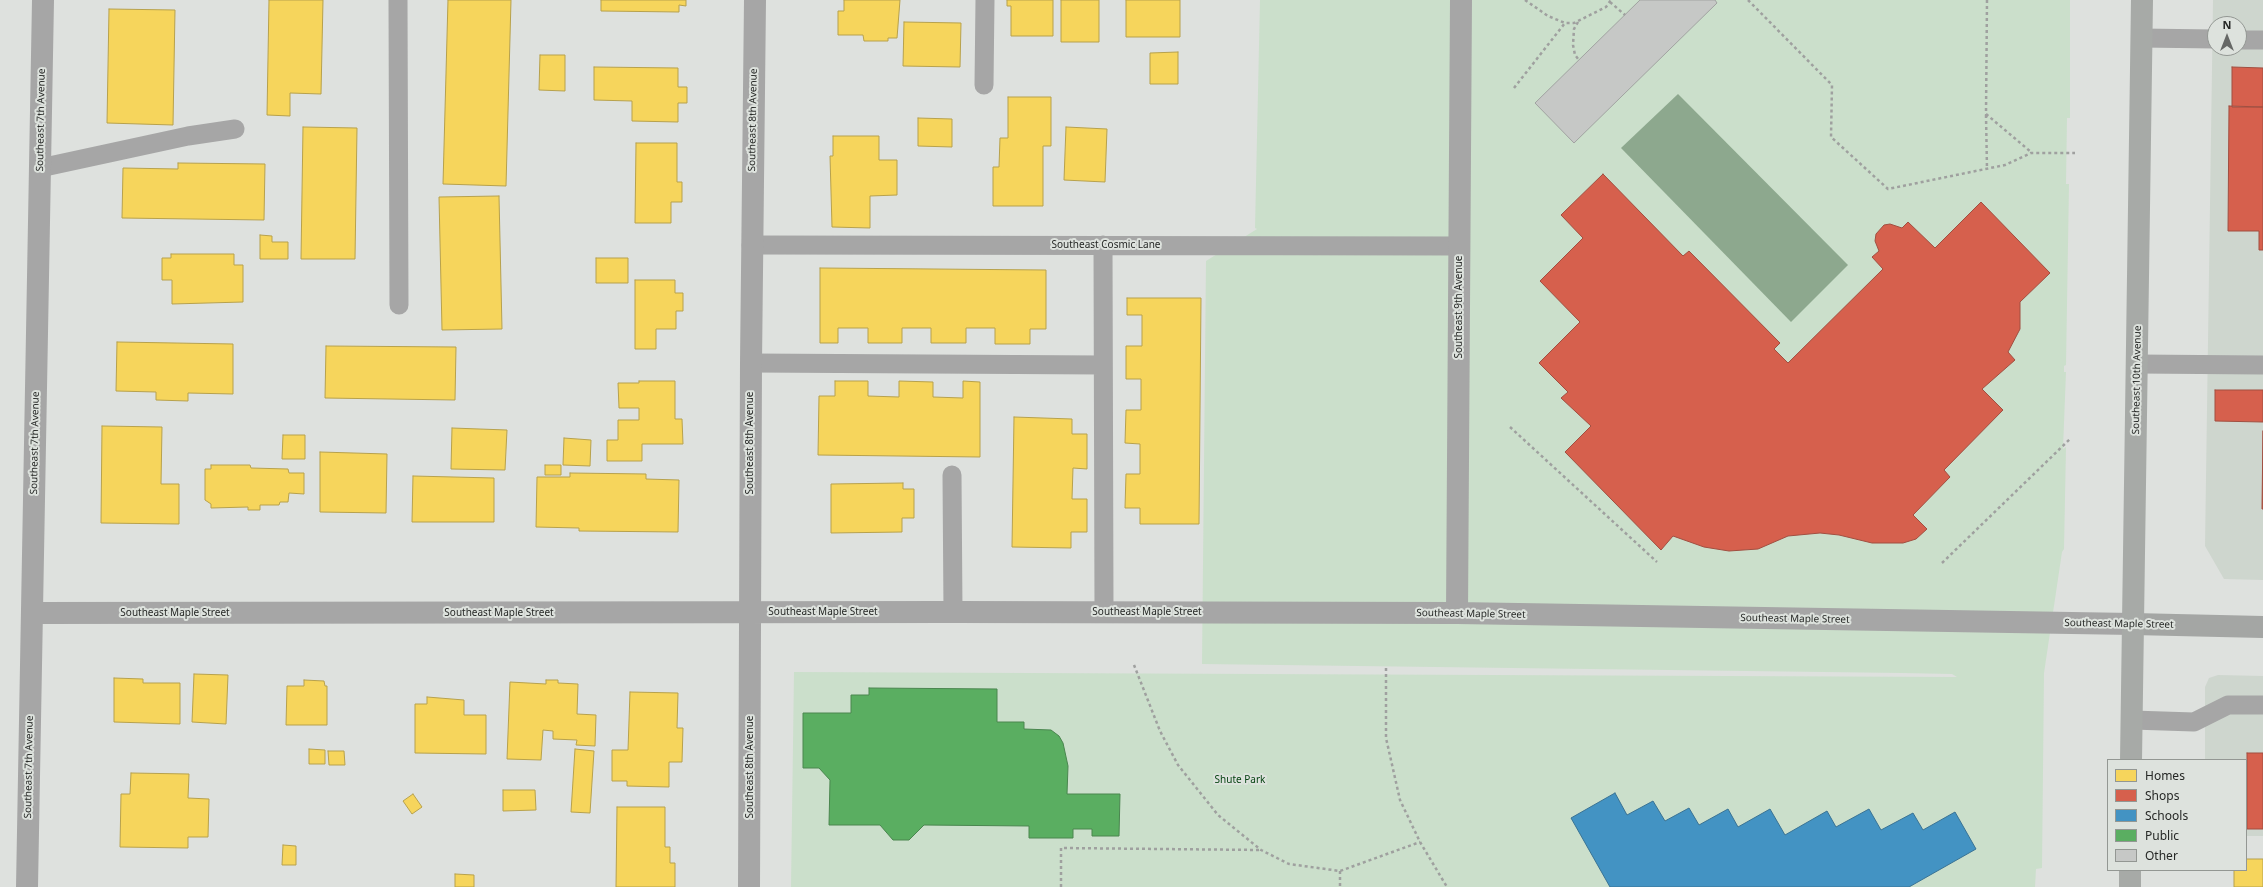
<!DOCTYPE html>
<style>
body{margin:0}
#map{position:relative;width:2263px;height:887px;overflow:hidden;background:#dee1de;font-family:"Noto Sans",sans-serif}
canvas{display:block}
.legend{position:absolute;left:2107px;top:759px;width:140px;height:112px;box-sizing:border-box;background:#dde2dd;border:1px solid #939793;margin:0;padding:5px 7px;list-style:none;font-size:12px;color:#252725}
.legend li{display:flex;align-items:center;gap:8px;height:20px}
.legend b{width:20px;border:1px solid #939793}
.north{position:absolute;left:2207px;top:16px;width:40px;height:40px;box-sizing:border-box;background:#dde2dd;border:1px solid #939793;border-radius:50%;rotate:0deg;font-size:11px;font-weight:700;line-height:16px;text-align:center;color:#252725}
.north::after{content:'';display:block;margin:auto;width:14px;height:18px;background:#666866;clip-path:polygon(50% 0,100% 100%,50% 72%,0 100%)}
</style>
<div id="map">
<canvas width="2263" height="887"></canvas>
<ul class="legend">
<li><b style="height:11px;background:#f6d55c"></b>Homes</li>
<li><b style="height:11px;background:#d6604d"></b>Shops</li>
<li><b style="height:11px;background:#4393c3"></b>Schools</li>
<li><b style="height:11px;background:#5aae61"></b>Public</li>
<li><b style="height:11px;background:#c6c8c6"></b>Other</li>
</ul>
<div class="north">N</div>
</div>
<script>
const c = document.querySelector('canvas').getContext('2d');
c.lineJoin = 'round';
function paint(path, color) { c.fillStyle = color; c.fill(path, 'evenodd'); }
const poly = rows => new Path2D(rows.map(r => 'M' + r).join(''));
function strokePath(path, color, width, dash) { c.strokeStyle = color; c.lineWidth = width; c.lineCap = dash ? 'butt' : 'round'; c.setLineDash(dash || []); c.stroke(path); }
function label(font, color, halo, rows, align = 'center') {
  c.font = font + ' "Noto Sans",sans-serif'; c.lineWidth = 4; c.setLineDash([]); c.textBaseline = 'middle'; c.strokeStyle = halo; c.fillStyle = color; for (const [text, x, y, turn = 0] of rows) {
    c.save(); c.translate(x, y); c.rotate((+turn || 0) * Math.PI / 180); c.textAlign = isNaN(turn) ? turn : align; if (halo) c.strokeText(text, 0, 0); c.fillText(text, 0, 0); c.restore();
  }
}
const built = poly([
 [2213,0,2263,0,2263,580,2224,579,2205,546],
 [2215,24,2239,24,2239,48,2215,48],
 [2218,675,2263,676,2263,836,2246,836,2246,760,2205,760,2205,687,2209,678]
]);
const green = poly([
 [1260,0,2070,0,2070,118,2067,118,2066,184,2069,184,2066,365,2064,366,2064,372,2066,372,2063,449,2066,447,2064,549,2062,552,2044,673,2042,868,2036,869,2035,887,791,887,794,672,1957,677,1952,674,1902,673,1202,664,1206,261,1257,229,1255,228]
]);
const water = poly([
 [1678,94,1848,265,1791,322,1621,148]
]);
const homes = poly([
 [269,0,323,0,321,94,290,93,290,116,267,115,269,0],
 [448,0,511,0,506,186,443,184,448,0],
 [601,0,686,0,686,6,679,5,679,12,601,11,601,0],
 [844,0,900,0,897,38,888,38,888,41,864,41,863,35,838,35,838,11,844,11,844,0],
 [1007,0,1053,0,1053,36,1011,36,1011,6,1007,6,1007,0],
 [1061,0,1099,0,1099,42,1061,42,1061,0],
 [1126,0,1180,0,1180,37,1126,37,1126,0],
 [109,9,175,10,173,125,107,123,109,9],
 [904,22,961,23,960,67,903,66,904,22],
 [1178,52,1178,84,1150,84,1150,53,1178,52],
 [540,55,565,55,565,91,539,90,540,55],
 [594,67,678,68,678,87,687,87,687,103,678,103,678,122,632,121,632,101,594,100,594,67],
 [1008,97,1051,97,1051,146,1043,146,1043,206,993,206,993,167,999,167,1000,138,1008,138,1008,97],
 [918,118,952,119,952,147,918,146,918,118],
 [303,127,357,128,355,259,301,259,303,127],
 [1066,127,1107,129,1105,182,1064,180,1066,127],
 [833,136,879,136,879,160,897,160,897,195,870,196,870,228,832,227,830,156,833,156,833,136],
 [636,143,677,143,677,182,682,182,682,202,671,202,671,223,635,223,636,143],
 [178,163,265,164,264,220,122,218,123,168,178,169,178,163],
 [499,196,502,329,442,330,439,197,499,196],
 [260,235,272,236,272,242,288,242,288,259,260,259,260,235],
 [171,254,234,254,234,265,243,265,243,302,172,304,172,280,162,280,162,258,171,258,171,254],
 [596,258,628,258,628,283,596,283,596,258],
 [820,268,1046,270,1046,329,1030,329,1030,344,995,344,995,328,966,328,966,343,931,343,931,328,902,328,902,343,868,343,868,328,838,328,838,343,820,343,820,268],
 [635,280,675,280,675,293,683,293,683,311,676,311,676,329,656,329,656,349,635,349,635,280],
 [1127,298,1201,298,1199,524,1140,524,1140,508,1125,508,1126,474,1140,474,1140,444,1125,443,1126,410,1141,410,1141,379,1126,379,1126,346,1142,346,1142,315,1127,315,1127,298],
 [117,342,233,344,233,394,188,393,188,401,156,400,156,392,116,391,117,342],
 [326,346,456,347,455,400,325,398,326,346],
 [639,381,675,381,675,419,682,419,683,444,642,444,642,461,607,461,607,440,618,440,618,420,639,420,639,408,619,408,618,383,639,383,639,381],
 [835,381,868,381,868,396,899,397,899,381,933,382,933,397,963,398,963,381,980,382,980,457,818,455,819,396,835,396,835,381],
 [1014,417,1072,419,1072,434,1087,434,1087,469,1073,468,1072,499,1087,499,1087,532,1071,532,1071,548,1012,547,1014,417],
 [102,426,162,427,161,484,179,484,179,524,101,523,102,426],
 [452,428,507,430,505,470,451,469,452,428],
 [283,435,305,435,305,459,282,459,283,435],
 [564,438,591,440,590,466,563,465,564,438],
 [320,452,387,454,386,513,320,512,320,452],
 [211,465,250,465,251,468,288,469,289,473,304,473,304,494,289,493,288,502,280,502,279,505,260,505,260,510,248,510,248,507,211,508,211,504,205,500,205,469,211,469,211,465],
 [545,465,561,465,561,475,545,475,545,465],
 [570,473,646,474,646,479,679,480,678,532,579,531,579,528,536,527,537,477,570,477,570,473],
 [413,476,494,478,494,522,412,522,413,476],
 [903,483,903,489,914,489,914,518,902,518,902,532,831,533,831,484,903,483],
 [194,674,228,675,226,724,192,722,194,674],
 [114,678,143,679,143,683,180,683,180,724,114,722,114,678],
 [304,680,324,681,325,686,327,686,327,725,286,725,287,686,304,686,304,680],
 [546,680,558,680,558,683,578,684,577,714,596,715,595,746,576,745,577,740,553,739,553,731,543,730,541,760,507,759,510,682,546,684,546,680],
 [630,692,678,693,677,728,683,728,682,762,669,762,669,787,627,786,627,781,612,781,612,750,628,750,630,692],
 [427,697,464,700,464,715,486,715,486,754,415,753,415,704,427,704,427,697],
 [309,749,325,750,325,764,309,764,309,749],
 [575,749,594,751,590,813,571,812,575,749],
 [328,751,344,751,345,765,329,765,328,751],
 [131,773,189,774,188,798,209,799,208,837,188,837,188,848,120,847,121,794,130,794,131,773],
 [503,790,535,790,536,810,503,811,503,790],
 [413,794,422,807,412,814,403,801,413,794],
 [617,807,665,807,665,847,670,847,670,863,675,863,675,887,616,887,617,807],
 [283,845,296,846,296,865,282,865,283,845],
 [2246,859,2263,859,2263,887,2234,887,2234,870,2246,870,2246,859],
 [455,874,474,875,474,887,455,887,455,874]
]);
const shops = poly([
 [2232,67,2263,68,2263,107,2232,107,2232,67],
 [2229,106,2263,107,2263,250,2259,250,2259,231,2228,231,2229,106],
 [1603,174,1683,256,1689,251,1780,343,1774,349,1788,363,1883,269,1872,257,1879,251,1875,241,1876,234,1884,225,1890,224,1902,228,1908,222,1935,248,1981,202,2050,273,2020,302,2020,329,2008,352,2015,360,1982,389,2003,410,1944,470,1950,477,1913,515,1927,529,1916,539,1903,543,1872,543,1839,535,1820,533,1788,536,1758,549,1729,551,1704,547,1673,536,1661,550,1565,452,1591,426,1561,398,1568,392,1539,363,1580,322,1540,281,1583,238,1561,215,1603,174],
 [2215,390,2263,390,2263,422,2215,421,2215,390],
 [2263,431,2263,509,2262,509,2263,431],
 [2247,753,2263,753,2263,829,2247,829,2247,753]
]);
const schools = poly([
 [1615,793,1627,815,1653,801,1665,821,1689,808,1699,825,1728,809,1738,827,1770,809,1785,835,1827,811,1836,827,1869,809,1881,830,1913,813,1923,830,1955,812,1976,849,1909,887,1610,887,1571,818,1615,793]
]);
const public = poly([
 [869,688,997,689,997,722,1024,722,1024,729,1051,730,1059,736,1063,743,1068,766,1067,794,1120,794,1119,836,1092,836,1092,829,1073,829,1073,838,1029,838,1029,826,924,825,909,840,893,840,880,825,829,825,830,780,819,768,803,768,803,713,851,713,851,695,869,695,869,688]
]);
const building = poly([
 [1640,0,1715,0,1717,3,1574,143,1535,103,1640,0]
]);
const path = poly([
 [1525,0,1548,16,1565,23,1574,23,1606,7,1611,0],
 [1748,0,1832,85,1831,137,1888,189,2005,165,2031,153,2075,153],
 [1987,0,1986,114,2031,152],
 [1610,2,1625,15],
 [1578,22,1574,29,1573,45,1575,55,1579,60],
 [1514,88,1565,23],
 [1986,115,1987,169],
 [1510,427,1657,562],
 [1942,563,2071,438],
 [1134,665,1160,731,1178,765,1218,815,1261,850,1289,864,1340,871,1420,842],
 [1386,668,1386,738,1400,800,1420,842,1447,887],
 [1340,871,1340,887],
 [1061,887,1061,848,1261,850]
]);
const lane = poly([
 [398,0,399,305],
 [2141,38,2215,39],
 [2239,40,2263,40],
 [984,85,985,0],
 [40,168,188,136,235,129],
 [751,245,1460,246],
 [1103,245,1104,612],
 [751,363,1103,365],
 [2137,364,2263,365],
 [952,475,953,612],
 [2132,720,2194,722,2228,705,2263,705]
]);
const street = poly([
 [32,613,953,612,1457,613,2133,624],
 [1457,613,1461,0],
 [27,887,43,0],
 [749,887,751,363,755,0]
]);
const secondary = poly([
 [2133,624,2263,627]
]);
const primary = poly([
 [2131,760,2142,0],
 [2130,887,2130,870]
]);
const streetNames = [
 ["Southeast 7th Avenue",41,120,-89],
 ["Southeast 8th Avenue",753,120,-89],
 ["Southeast Cosmic Lane",1106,245],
 ["Southeast 9th Avenue",1459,307,-90],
 ["Southeast 10th Avenue",2137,380,-89],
 ["Southeast 7th Avenue",35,443,-89],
 ["Southeast 8th Avenue",750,443,-90],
 ["Southeast Maple Street",823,612],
 ["Southeast Maple Street",1147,612],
 ["Southeast Maple Street",175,613],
 ["Southeast Maple Street",499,613],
 ["Southeast Maple Street",1471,614,1],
 ["Southeast Maple Street",1795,619,1],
 ["Southeast Maple Street",2119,624,1],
 ["Southeast 7th Avenue",29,767,-89],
 ["Southeast 8th Avenue",750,767,-90]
];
const parkNames = [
 ["Shute Park",1240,780]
];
paint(built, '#ced6ce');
paint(green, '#cbdfcb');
paint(water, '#8da88e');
paint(homes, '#f6d55c');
strokePath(homes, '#b7a14c', 1);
paint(shops, '#d6604d');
strokePath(shops, '#a14f41', 1);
paint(schools, '#4393c3');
strokePath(schools, '#3a7394', 1);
paint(public, '#5aae61');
strokePath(public, '#4a864f', 1);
paint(building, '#c6c8c6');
strokePath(building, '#a1a3a1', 1);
strokePath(path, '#9fa09f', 2.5, [3, 3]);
strokePath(lane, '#a6a6a6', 19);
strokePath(street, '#a6a6a6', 22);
strokePath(secondary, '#a4a6a4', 22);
strokePath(primary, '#a7aaa7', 22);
label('10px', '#252725', '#dde2dd', streetNames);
label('10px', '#064412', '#dde2dd', parkNames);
</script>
